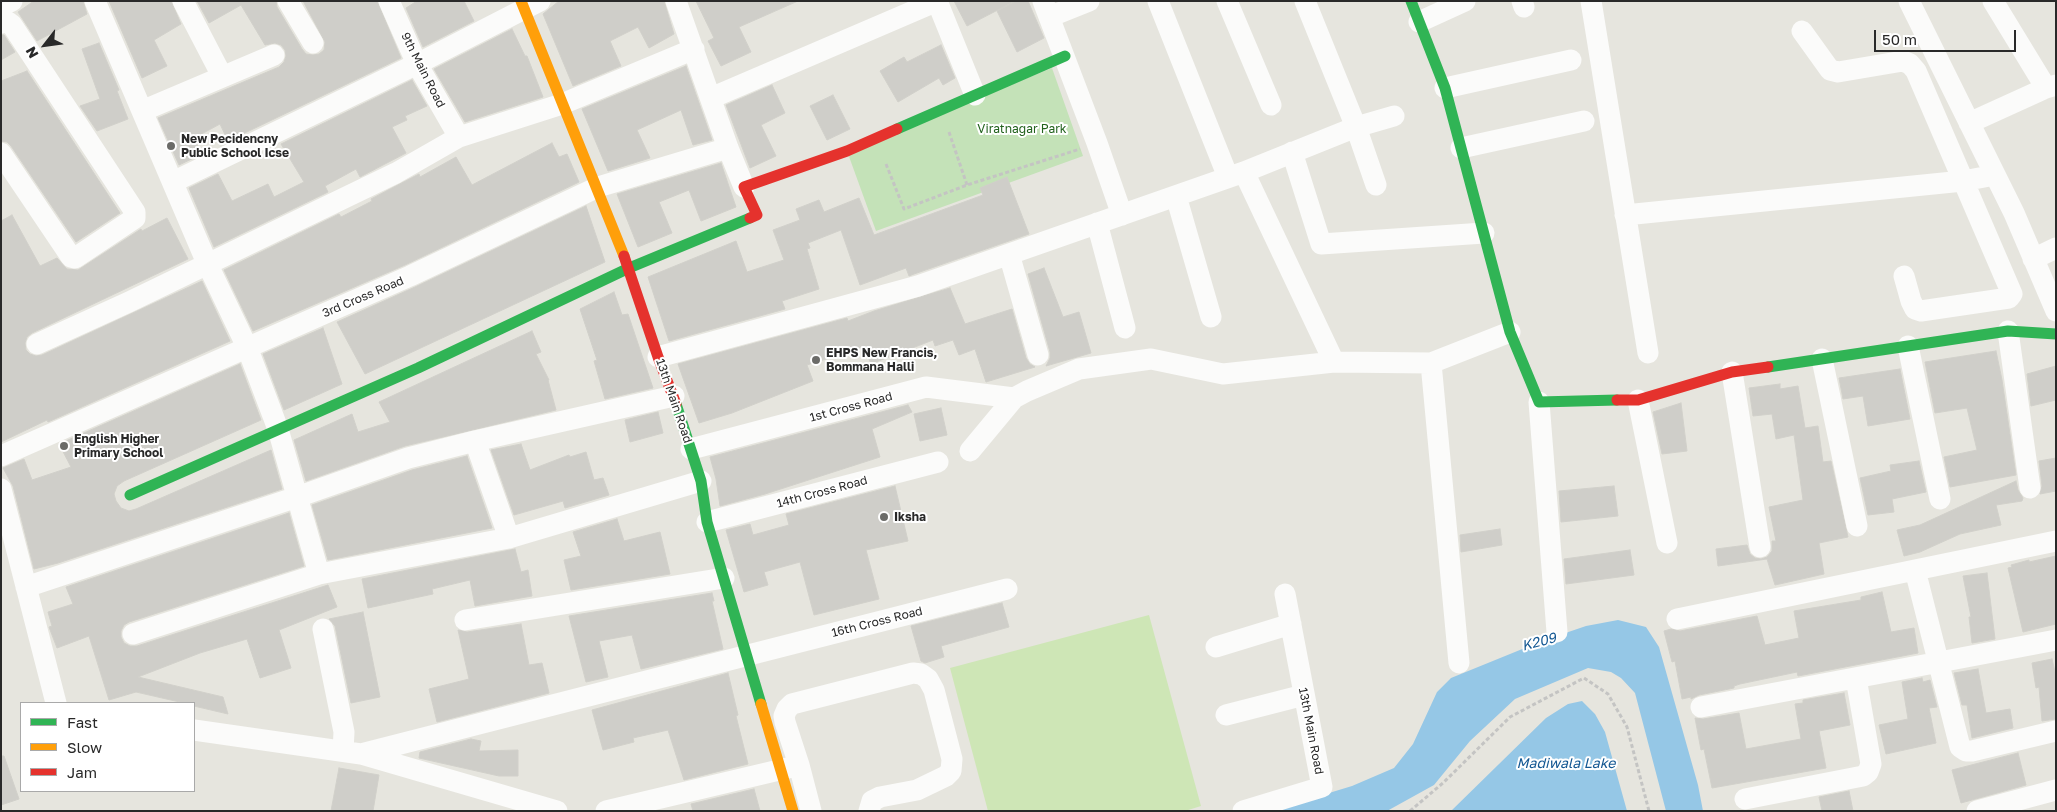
<!DOCTYPE html>
<style>
body{margin:0}
#map{position:relative;width:2057px;height:812px;overflow:hidden;background:#e6e5de;font-family:"Golos Text",sans-serif}
canvas{display:block}
.frame{position:absolute;inset:0;border:2px solid #292929;pointer-events:none}
.legend{position:absolute;left:20px;top:702px;width:175px;height:90px;box-sizing:border-box;background:#fff;border:1px solid #a9a9a9;margin:0;padding:6px 9px;list-style:none;font-size:15px;color:#292929}
.legend li{display:flex;align-items:center;gap:10px;height:25px}
.legend b{width:25px;border:1px solid #a9a9a9}
.north{position:absolute;left:20px;top:20px;width:50px;height:50px;-webkit-text-stroke:4px #fff;paint-order:stroke;rotate:240deg;font-size:14px;font-weight:700;line-height:20px;text-align:center;color:#292929}
.north::after{content:'';display:block;margin:auto;width:18px;height:22px;background:#292929;clip-path:polygon(50% 0,100% 100%,50% 72%,0 100%)}
.scale{position:absolute;left:1874px;top:30px;width:142px;height:22px;box-sizing:border-box;border:2px solid #292929;border-top:0;padding-left:6px;font-size:15px;line-height:18px;white-space:nowrap;color:#292929;-webkit-text-stroke:4px #fff;paint-order:stroke}
</style>
<div id="map">
<canvas width="2057" height="812"></canvas>
<div class="frame"></div>
<ul class="legend">
<li><b style="height:6px;background:#30b455"></b>Fast</li>
<li><b style="height:6px;background:#ff9f0a"></b>Slow</li>
<li><b style="height:6px;background:#e5322d"></b>Jam</li>
</ul>
<div class="north">N</div>
<div class="scale">50 m</div>
</div>
<script>
const c = document.querySelector('canvas').getContext('2d');
c.lineJoin = 'round';
function paint(path, color) { c.fillStyle = color; c.fill(path, 'evenodd'); }
const poly = rows => new Path2D(rows.map(r => 'M' + r).join(''));
function strokePath(path, color, width, dash) { c.strokeStyle = color; c.lineWidth = width; c.lineCap = dash ? 'butt' : 'round'; c.setLineDash(dash || []); c.stroke(path); }
function label(font, color, halo, rows, align = 'center') {
  c.font = font + ' "Golos Text",sans-serif'; c.lineWidth = 4; c.setLineDash([]); c.textBaseline = 'middle'; c.strokeStyle = halo; c.fillStyle = color; for (const [text, x, y, turn = 0] of rows) {
    c.save(); c.translate(x, y); c.rotate((+turn || 0) * Math.PI / 180); c.textAlign = isNaN(turn) ? turn : align; if (halo) c.strokeText(text, 0, 0); c.fillText(text, 0, 0); c.restore();
  }
}
const green = poly([
 [1052,68,1083,156,876,231,847,151]
]);
const pitch = poly([
 [1149,615,1201,806,1185,811,988,811,950,668]
]);
const water = poly([
 [1618,620,1646,627,1659,647,1698,785,1703,811,1666,811,1635,693,1621,678,1611,672,1588,668,1515,699,1470,741,1434,785,1387,811,1270,811,1352,786,1394,768,1413,744,1437,692,1451,678,1542,641,1586,626],
 [1582,701,1595,714,1605,732,1627,811,1451,811,1546,718,1568,704]
]);
const building = poly([
 [34,1,83,1,87,14,37,41,18,12,34,1],
 [109,1,171,1,181,24,154,40,167,66,142,78,109,1],
 [197,1,276,1,277,7,302,49,306,54,313,55,319,54,324,50,325,42,303,1,377,1,401,58,228,141,220,124,194,138,202,154,179,165,158,118,279,67,284,62,286,56,285,50,281,45,275,43,265,45,241,5,209,23,197,1],
 [417,1,464,1,474,21,423,47,406,8,417,1],
 [559,1,664,1,674,34,649,48,638,27,610,41,621,66,573,86,543,14,559,1],
 [696,1,798,1,739,27,751,52,721,66,708,41,714,38,696,1],
 [954,1,1015,1,967,26,954,1],
 [1016,1,1028,1,1044,38,1017,52,997,11,1016,1],
 [512,29,525,56,527,56,543,97,465,122,434,69,512,29],
 [1,35,4,35,15,52,1,60,1,35],
 [99,43,119,90,117,91,128,119,97,131,80,106,100,99,82,49,99,43],
 [941,45,955,78,943,85,939,78,898,102,880,71,904,57,907,62,941,45],
 [686,66,712,140,693,145,681,110,637,130,650,158,608,171,582,109,686,66],
 [27,71,120,213,76,242,11,146,7,142,1,141,1,81,27,71],
 [412,80,427,106,405,116,407,120,392,127,406,153,360,177,356,169,325,186,328,192,214,247,189,188,218,174,232,201,268,184,274,197,304,182,281,144,412,80],
 [772,85,785,113,761,125,776,156,750,168,726,105,772,85],
 [833,95,850,129,827,140,810,106,833,95],
 [552,143,559,157,567,154,579,182,405,265,253,331,224,270,339,214,341,217,372,201,371,199,419,174,420,177,456,157,472,185,552,143],
 [721,163,736,207,701,221,689,190,659,202,672,233,638,247,617,194,721,163],
 [1007,177,1029,234,914,274,909,276,906,268,860,285,841,230,808,243,810,248,807,249,819,289,782,301,785,309,669,341,648,277,736,241,747,272,784,260,773,230,800,220,796,209,819,200,824,212,859,198,874,235,983,195,980,188,1007,177],
 [586,206,605,262,365,374,337,322,415,287,586,206],
 [12,215,40,266,57,258,67,269,78,270,141,229,142,231,167,218,188,259,32,333,27,337,25,343,26,350,30,354,36,356,42,355,202,281,230,341,48,422,47,420,1,442,1,221,12,215],
 [1044,268,1063,317,1079,312,1091,353,1046,366,1050,358,1050,352,1028,274,1044,268],
 [950,288,965,324,1012,309,1026,358,1030,364,1035,367,986,382,975,349,959,355,953,340,935,346,933,340,871,364,864,347,807,365,813,381,732,413,699,423,678,364,847,318,848,321,874,311,950,288],
 [614,292,622,315,628,314,653,388,605,399,594,361,597,360,580,309,614,292],
 [323,328,342,384,284,410,263,354,323,328],
 [532,331,541,352,536,354,549,380,548,380,556,410,405,446,306,481,294,440,352,414,358,432,390,422,379,402,532,331],
 [1996,351,2002,380,2016,475,1950,487,1944,457,1977,450,1967,408,1935,413,1925,362,1996,351],
 [240,364,261,420,124,481,117,486,114,494,116,501,121,508,129,511,136,509,271,450,282,489,58,563,34,569,13,486,3,468,24,459,32,480,71,467,59,444,240,364],
 [2056,366,2056,400,2031,406,2027,374,2056,366],
 [1900,369,1910,419,1868,426,1863,396,1843,399,1839,378,1900,369],
 [1780,384,1780,389,1798,386,1805,428,1818,426,1823,462,1831,461,1848,537,1819,543,1824,574,1775,585,1767,559,1718,566,1716,549,1747,545,1750,554,1755,558,1761,559,1767,557,1772,551,1772,541,1776,541,1769,507,1803,500,1794,435,1776,439,1772,414,1753,416,1749,388,1780,384],
 [1681,403,1687,451,1662,454,1653,412,1681,403],
 [908,405,912,412,872,429,880,457,765,494,720,506,716,479,710,457,908,405],
 [941,408,947,435,920,441,914,414,941,408],
 [658,412,663,433,630,442,625,420,658,412],
 [521,444,530,470,569,455,570,457,586,452,594,480,603,478,609,495,565,508,563,501,514,515,491,450,521,444],
 [467,456,492,528,328,560,312,505,412,470,467,456],
 [2056,458,2056,491,2040,494,2042,486,2039,461,2056,458],
 [1919,461,1926,492,1892,499,1894,512,1868,515,1860,478,1891,471,1890,465,1919,461],
 [2016,481,2018,490,2023,498,2022,501,1996,505,2001,525,1960,534,1920,552,1904,556,1897,530,1920,525,2016,481],
 [895,486,908,541,866,550,879,599,814,615,800,562,764,572,768,585,744,592,726,530,750,524,753,535,789,525,786,514,895,486],
 [1614,486,1618,516,1561,522,1559,491,1614,486],
 [289,513,304,566,129,622,124,625,121,631,121,637,124,643,130,646,137,646,328,585,337,607,279,630,291,668,260,678,247,639,200,653,138,677,223,697,228,714,194,706,194,703,184,703,136,692,109,700,89,636,57,648,49,627,52,626,48,612,73,604,66,587,289,513],
 [617,519,624,541,660,532,670,574,571,590,564,560,581,556,573,532,617,519],
 [1500,529,1502,545,1461,552,1460,535,1500,529],
 [515,549,521,572,528,570,532,596,475,606,470,580,432,589,433,594,368,608,362,579,515,549],
 [1630,550,1634,575,1566,584,1564,559,1630,550],
 [2056,556,2056,624,2023,632,2008,568,2012,567,2011,565,2029,560,2029,562,2056,556],
 [1987,573,1995,639,1972,643,1969,617,1971,617,1963,576,1987,573],
 [1882,592,1891,632,1914,628,1918,653,1798,676,1797,672,1740,684,1734,686,1734,688,1699,695,1691,699,1691,697,1682,699,1675,661,1672,662,1664,631,1671,629,1680,631,1757,616,1765,645,1799,638,1794,611,1861,600,1861,597,1882,592],
 [712,593,714,601,712,601,723,649,641,669,632,635,599,641,608,677,586,682,569,616,712,593],
 [1002,603,1009,627,941,646,944,657,925,663,921,661,911,626,1002,603],
 [363,612,380,697,351,703,335,626,329,619,363,612],
 [521,624,529,665,542,663,549,693,437,722,429,689,469,679,458,630,467,632,521,624],
 [2052,659,2056,676,2056,719,2042,721,2039,687,2036,688,2032,663,2052,659],
 [1978,669,1986,713,2010,709,2013,728,1972,738,1967,705,1962,705,1954,673,1978,669],
 [728,673,738,715,736,716,748,764,684,780,668,730,633,738,634,742,603,750,592,710,728,673],
 [1922,678,1923,682,1930,680,1937,707,1929,708,1936,743,1886,754,1879,725,1908,719,1902,682,1922,678],
 [1844,693,1850,725,1819,731,1826,768,1712,788,1704,749,1701,750,1695,718,1703,719,1739,713,1746,749,1801,739,1795,704,1803,703,1803,700,1844,693],
 [471,739,481,741,479,751,518,750,518,776,499,776,419,758,420,752,471,739],
 [2018,753,2026,785,1961,803,1952,770,2018,753],
 [1,756,4,756,19,799,1,805,1,756],
 [339,768,379,775,373,811,331,811,339,768],
 [754,789,760,811,693,811,691,804,754,789],
 [1849,791,1853,811,1822,811,1819,797,1849,791]
]);
const path = poly([
 [949,132,967,185],
 [886,164,904,209,967,185,1080,149],
 [1410,811,1443,783,1510,717,1584,678,1608,694,1627,727,1649,811]
]);
const street = poly([
 [95,1,207,263,247,347,278,429,319,574],
 [183,1,222,76],
 [288,1,313,43],
 [389,1,417,64,459,137],
 [676,1,728,148,744,187],
 [937,1,975,95],
 [1043,1,1097,143,1122,215],
 [1158,1,1228,177],
 [1227,1,1271,105],
 [1522,1,1524,7],
 [1591,1,1648,353],
 [1909,1,2014,213,2056,311],
 [1993,1,2046,88],
 [1,6,12,1],
 [1049,17,1089,1],
 [1419,22,1465,1],
 [1,23,8,22,12,25,135,212,135,218,75,258,71,257,1,153],
 [1802,31,1830,70,1838,72,1903,61,1910,64,1916,71,2012,294,2009,298,1921,311,1915,309,1911,301,1904,276],
 [1445,88,1571,60],
 [711,98,937,1],
 [142,111,274,55],
 [1969,123,2046,88,2056,85],
 [1461,148,1584,121],
 [1292,152,1321,244,1484,233],
 [1244,172,1334,362],
 [173,182,417,64,540,1],
 [1376,185,1356,127,1394,116],
 [1176,196,1211,317],
 [1625,215,1963,181,1995,175],
 [1097,223,1125,328],
 [1009,254,1038,355],
 [2033,259,2056,248],
 [2008,331,2030,488],
 [37,344,129,302,396,173,459,137,562,104,694,49],
 [1908,346,1940,499],
 [658,357,918,286,1244,172,1356,127,1305,1],
 [1822,359,1857,526],
 [1431,363,1459,663],
 [1732,372,1760,547],
 [1638,400,1667,543],
 [1539,402,1557,632],
 [691,449,926,387,1014,398],
 [970,451,1014,398,1027,391,1079,369,1151,359,1223,374,1334,362,1431,363,1510,332],
 [1,456,410,276,598,187,728,148],
 [1,489,56,703],
 [707,522,938,462],
 [509,538,475,441,674,396],
 [1915,570,1960,747,1966,751,1972,751,2056,731],
 [26,587,297,497,408,458,475,441],
 [1677,619,2056,541],
 [465,620,724,578],
 [323,629,344,732,343,751],
 [133,634,319,574,509,538,701,481],
 [1216,647,1291,624],
 [1701,707,2056,640],
 [1226,715,1304,695],
 [194,730,361,754,557,811],
 [361,754,1007,589],
 [1745,799,1863,776,1868,772,1871,764,1856,678],
 [606,811,796,766],
 [811,811,799,765,785,722,784,716,787,709,792,704,913,673,921,674,928,679,934,690,952,759,951,771,946,776,917,790,880,797,872,801,869,811],
 [1243,811,1322,787,1285,594],
 [1977,811,2056,790]
]);
const fast = poly([
 [1411,1,1445,88,1510,332,1539,402,1617,400],
 [897,129,1065,56],
 [1768,367,2008,331,2056,334],
 [676,404,701,481,707,522,761,704],
 [130,495,418,368,629,268,750,218]
]);
const slow = poly([
 [521,1,624,256],
 [761,704,793,811]
]);
const jam = poly([
 [750,218,757,215,744,187,847,151,897,129],
 [624,256,658,357,676,404],
 [1617,400,1638,400,1732,372,1768,367]
]);
const markers = [
 [171,146,5,"#6b6b68"],
 [816,360,5,"#6b6b68"],
 [64,446,5,"#6b6b68"],
 [884,517,5,"#6b6b68"]
];
const streetNames = [
 ["9th Main Road",423,70,63],
 ["3rd Cross Road",363,297,-23],
 ["13th Main Road",674,401,71],
 ["1st Cross Road",851,407,-15],
 ["14th Cross Road",822,492,-15],
 ["16th Cross Road",877,622,-14],
 ["13th Main Road",1311,731,79]
];
const parkNames = [
 ["Viratnagar Park",1022,129]
];
const poiNames = [
 ["New Pecidencny",181,139],
 ["Public School Icse",181,153],
 ["EHPS New Francis,",826,353],
 ["Bommana Halli",826,367],
 ["English Higher",74,439],
 ["Primary School",74,453],
 ["Iksha",894,517]
];
const waterNames = [
 ["K209",1539,642,-15],
 ["Madiwala Lake",1566,764]
];
paint(green, '#c4e2b8');
paint(pitch, '#cee6b6');
paint(water, '#95c7e6');
paint(building, '#cfcec9');
strokePath(building, '#d1d0ca', 1);
strokePath(path, '#c4c4c3', 3, [4, 2.5]);
strokePath(street, '#fbfbfa', 21);
strokePath(fast, '#30b455', 11);
strokePath(slow, '#ff9f0a', 11);
strokePath(jam, '#e5322d', 11);
for (const [x, y, r, color] of markers) { const dot = new Path2D(); dot.arc(x, y, r, 0, 2 * Math.PI); c.fillStyle = color; c.fill(dot); strokePath(dot, '#fff', 2); }
label('12px', '#292929', '#fff', streetNames);
label('12px', '#22621d', '#fff', parkNames);
label('bold 12px', '#292929', '#fff', poiNames, 'left');
label('italic 14px', '#135792', '#fff', waterNames);
</script>
